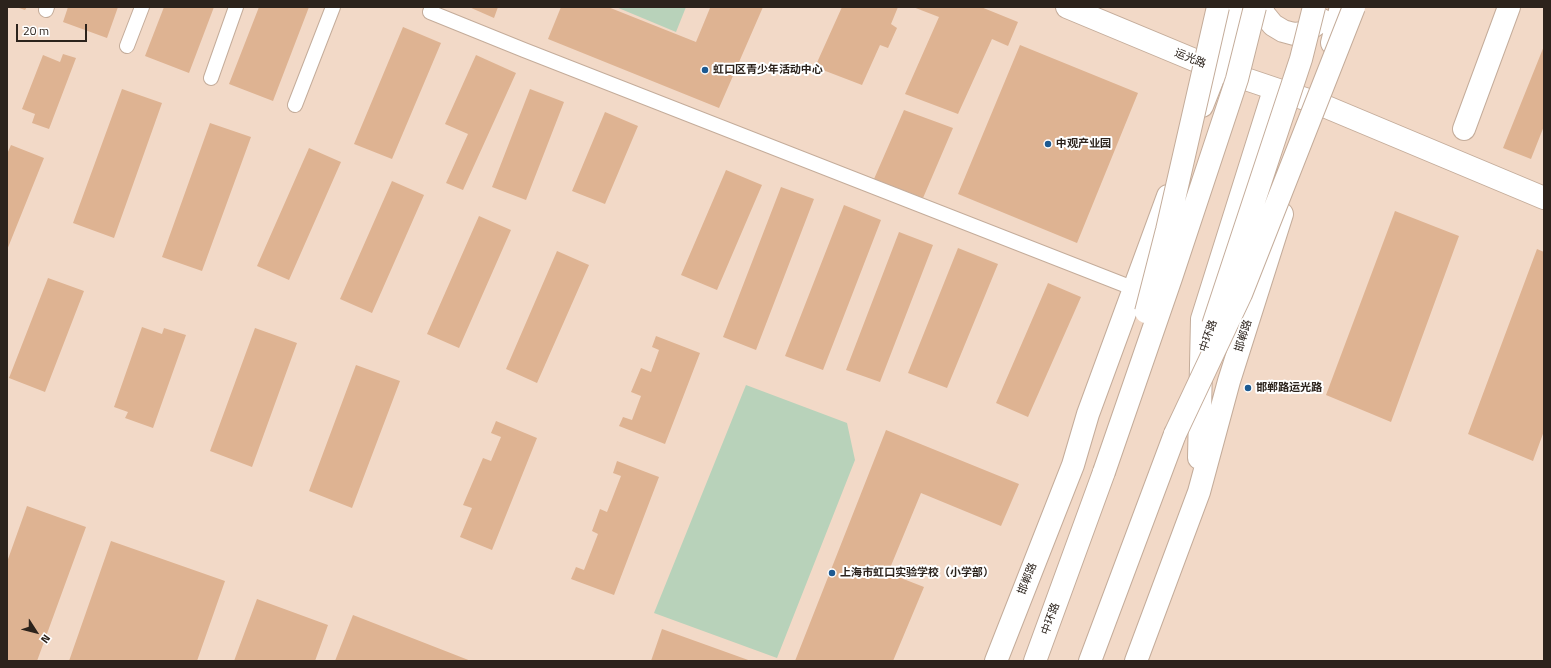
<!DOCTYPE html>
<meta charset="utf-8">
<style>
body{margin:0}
#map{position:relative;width:1551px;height:668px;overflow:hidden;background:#f2d9c7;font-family:"Titillium Web",sans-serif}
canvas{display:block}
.frame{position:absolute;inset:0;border:8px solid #2c231c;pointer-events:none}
.north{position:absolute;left:16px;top:612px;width:40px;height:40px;-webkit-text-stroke:3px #fff;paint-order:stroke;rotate:126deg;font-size:11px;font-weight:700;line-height:16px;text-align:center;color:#2c231c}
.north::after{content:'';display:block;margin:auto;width:14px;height:18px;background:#2c231c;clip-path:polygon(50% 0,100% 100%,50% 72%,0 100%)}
.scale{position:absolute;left:16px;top:24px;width:71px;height:18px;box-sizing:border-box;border:2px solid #2c231c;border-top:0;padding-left:5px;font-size:12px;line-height:14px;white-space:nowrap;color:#2c231c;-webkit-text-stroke:3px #fff;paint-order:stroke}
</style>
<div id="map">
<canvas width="1551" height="668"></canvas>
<div class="frame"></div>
<div class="north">N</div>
<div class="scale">20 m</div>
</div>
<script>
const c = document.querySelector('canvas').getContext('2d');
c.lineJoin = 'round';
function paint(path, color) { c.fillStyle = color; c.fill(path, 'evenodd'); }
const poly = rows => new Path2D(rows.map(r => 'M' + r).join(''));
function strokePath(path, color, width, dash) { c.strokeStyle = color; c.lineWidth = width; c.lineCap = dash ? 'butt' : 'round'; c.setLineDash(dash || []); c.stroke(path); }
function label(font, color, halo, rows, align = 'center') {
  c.font = font + ' "Titillium Web","Noto Sans SC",sans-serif'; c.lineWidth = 4; c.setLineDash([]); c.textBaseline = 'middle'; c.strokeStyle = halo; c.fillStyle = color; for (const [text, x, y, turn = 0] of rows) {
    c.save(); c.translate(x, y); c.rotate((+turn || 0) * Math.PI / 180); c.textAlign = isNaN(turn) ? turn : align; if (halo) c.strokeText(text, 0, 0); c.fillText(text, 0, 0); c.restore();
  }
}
const green = poly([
 [616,7,686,7,676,32],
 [746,385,847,423,855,460,777,658,654,613]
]);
const building = poly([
 [16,7,27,7,25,10],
 [68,7,118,7,107,38,63,22],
 [164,7,214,7,189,73,145,56],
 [259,7,309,7,273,101,229,84],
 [469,7,498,7,494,18],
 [561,7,608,7,696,42,710,8,707,7,763,7,719,108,548,39],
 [842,7,898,7,891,24,897,28,888,48,880,45,862,85,815,67],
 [913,7,981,7,1018,22,1008,46,992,39,958,114,905,94,939,17],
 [403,27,441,43,392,159,354,144],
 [1020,45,1138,93,1077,243,958,194],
 [1544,46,1544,126,1531,159,1503,148],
 [63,54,76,58,49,129,32,123,35,114,22,109,43,55,60,62],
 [476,55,516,73,463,190,446,183,468,134,445,124],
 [122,89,162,103,114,238,73,223],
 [530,89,564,102,526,200,492,187],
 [904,110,953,128,923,198,874,179],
 [605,112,638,126,605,204,572,191],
 [210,123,251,137,202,271,162,257],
 [11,145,44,158,7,250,7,154],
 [309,148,341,162,289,280,257,266],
 [726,170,762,185,717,290,681,275],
 [392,181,424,195,372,313,340,299],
 [781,187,814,199,756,350,723,337],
 [844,205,881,220,823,370,785,356],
 [1395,211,1459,236,1391,422,1326,395],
 [479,216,511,230,459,348,427,334],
 [899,232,933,245,880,382,846,370],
 [958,248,998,264,947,388,908,373],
 [1537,249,1544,252,1544,431,1533,461,1468,434],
 [557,251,589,265,537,383,506,369],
 [48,278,84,291,45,392,9,378],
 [1048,283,1081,297,1028,417,996,403],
 [142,327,162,334,164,328,186,335,153,428,125,418,128,412,114,407],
 [255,328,297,343,252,467,210,451],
 [656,336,700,353,665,444,619,426,623,417,632,420,641,396,631,392,641,368,651,372,659,350,652,347],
 [356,365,400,381,352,508,309,491],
 [496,421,537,438,492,550,460,537,472,508,463,505,483,458,491,461,501,437,491,433],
 [886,430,1019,484,1001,526,921,493,888,573,924,587,893,661,795,661],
 [617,461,659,477,614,595,571,579,576,567,584,570,598,534,592,531,600,509,607,512,621,476,613,473],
 [27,506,86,527,37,661,7,661,7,562],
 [111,541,225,581,197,661,69,661],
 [257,599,328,625,315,661,234,661],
 [353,615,471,661,335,661],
 [662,629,751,661,651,661]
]);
const service = poly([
 [432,7,430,12,524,50,1135,289],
 [46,10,47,7],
 [127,46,142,7],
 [211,78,236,7],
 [295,105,333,7]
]);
const minor = poly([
 [1317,103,1544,198],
 [1464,129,1509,7]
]);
const tertiary = poly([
 [1067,7,1216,69,1317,103]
]);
const primary = poly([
 [1262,7,1264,14,1273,25,1283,31,1294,34,1304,33,1322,20],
 [1332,43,1341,7],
 [1202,106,1241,7],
 [1199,458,1202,319,1274,90],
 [996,661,1073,465,1088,414,1168,196],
 [1136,661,1199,492,1229,381,1282,214]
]);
const trunk = poly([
 [1035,661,1104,472],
 [1090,661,1175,434]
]);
const trunkBridge = poly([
 [1146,312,1167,230,1218,7],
 [1213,325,1301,59,1314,7],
 [1175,434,1241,294,1354,7],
 [1104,472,1171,278,1237,79,1255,7]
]);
const markers = [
 [705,70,4,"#1d5a91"],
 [1048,144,4,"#1d5a91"],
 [1248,388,4,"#1d5a91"],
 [832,573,4,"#1d5a91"]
];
const streetNames = [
 ["运光路",1190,59,22],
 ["中环路",1209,336,-71],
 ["邯郸路",1244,336,-73],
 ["邯郸路",1028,579,-69],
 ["中环路",1051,619,-70]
];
const poiNames = [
 ["虹口区青少年活动中心",713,70],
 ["中观产业园",1056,144],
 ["邯郸路运光路",1256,388],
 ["上海市虹口实验学校（小学部）",840,573]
];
paint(green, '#b8d2ba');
paint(building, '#deb392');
strokePath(service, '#c4ac9a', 16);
strokePath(minor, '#c4ac9a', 24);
strokePath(tertiary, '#c4ac9a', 24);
strokePath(primary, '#c4ac9a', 24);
strokePath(trunk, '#c4ac9a', 24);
strokePath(service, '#fff', 14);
strokePath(minor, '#fff', 22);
strokePath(tertiary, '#fff', 22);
strokePath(primary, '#fff', 22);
strokePath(trunk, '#fff', 22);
strokePath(trunkBridge, '#c4ac9a', 24, []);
strokePath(trunkBridge, '#fff', 22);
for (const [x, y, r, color] of markers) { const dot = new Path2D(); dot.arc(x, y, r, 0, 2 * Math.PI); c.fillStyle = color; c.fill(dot); strokePath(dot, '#fff', 1.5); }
label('11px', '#2c231c', '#fff', streetNames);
label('bold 11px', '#2c231c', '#fff', poiNames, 'left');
</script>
